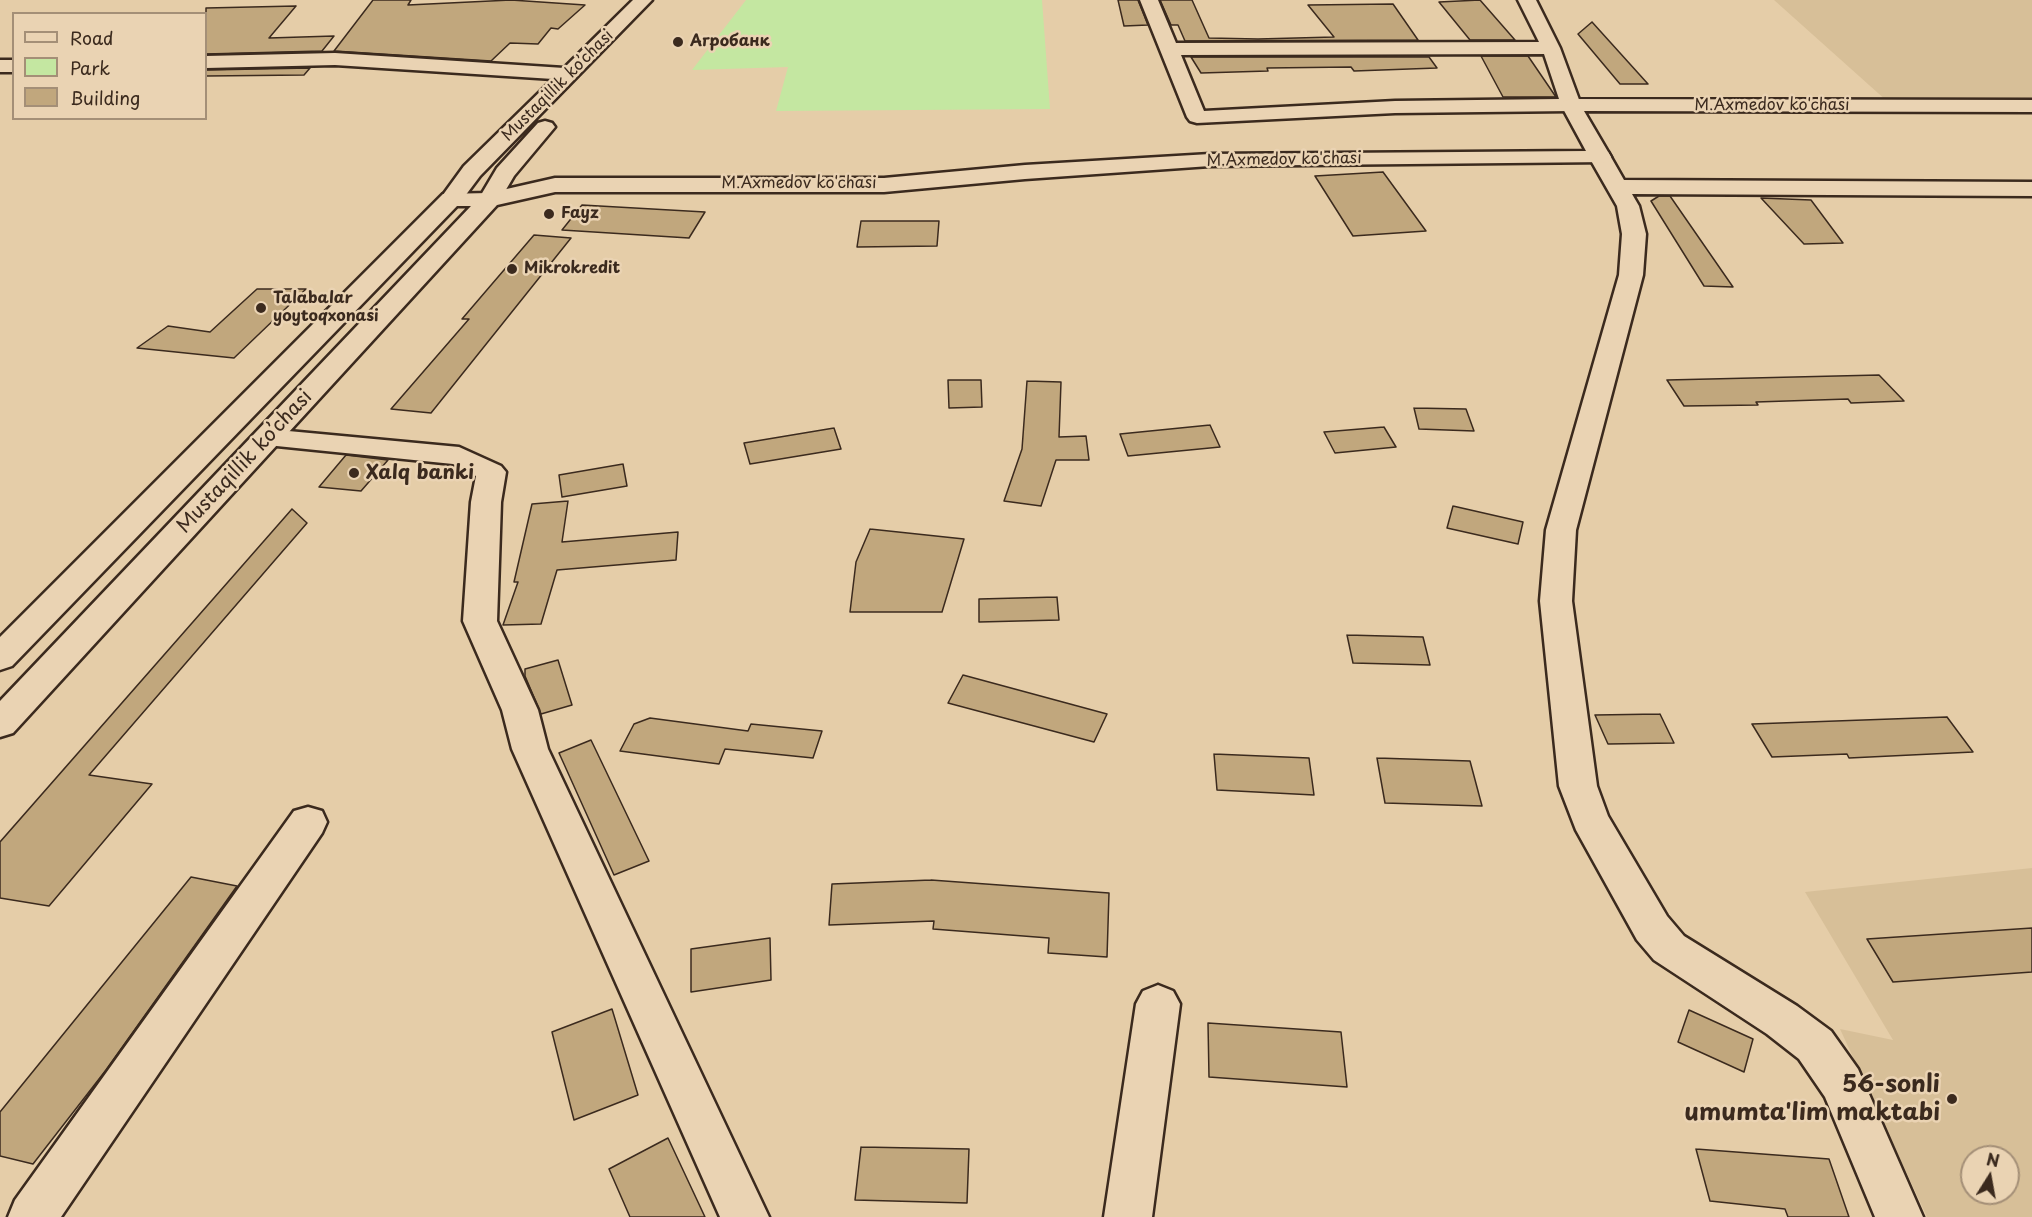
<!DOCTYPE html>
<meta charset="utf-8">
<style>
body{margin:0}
#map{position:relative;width:2032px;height:1217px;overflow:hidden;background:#e5cda8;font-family:"Playpen Sans",sans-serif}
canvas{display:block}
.legend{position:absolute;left:12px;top:12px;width:195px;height:108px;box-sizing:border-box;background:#ead3b3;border:2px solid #a48f77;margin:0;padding:8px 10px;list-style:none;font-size:18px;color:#3b2a1e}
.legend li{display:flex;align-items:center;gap:12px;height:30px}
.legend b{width:30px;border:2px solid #a48f77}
.north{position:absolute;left:1960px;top:1145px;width:60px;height:60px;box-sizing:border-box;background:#ead3b3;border:2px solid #a48f77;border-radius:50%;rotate:11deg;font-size:16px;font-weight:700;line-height:24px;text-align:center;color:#3b2a1e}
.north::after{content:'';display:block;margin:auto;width:21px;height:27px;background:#3b2a1e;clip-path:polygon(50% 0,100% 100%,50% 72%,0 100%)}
</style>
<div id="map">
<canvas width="2032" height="1217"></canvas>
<ul class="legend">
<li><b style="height:8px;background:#ead3b3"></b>Road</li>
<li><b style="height:16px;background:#c4e7a1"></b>Park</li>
<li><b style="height:16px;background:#c1a77d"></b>Building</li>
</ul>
<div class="north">N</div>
</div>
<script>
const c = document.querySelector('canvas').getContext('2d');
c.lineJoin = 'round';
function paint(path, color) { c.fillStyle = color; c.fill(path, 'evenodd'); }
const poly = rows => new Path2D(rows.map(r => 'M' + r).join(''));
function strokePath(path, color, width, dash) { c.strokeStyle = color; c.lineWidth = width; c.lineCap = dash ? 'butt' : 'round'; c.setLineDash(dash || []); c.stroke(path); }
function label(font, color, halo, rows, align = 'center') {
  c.font = font + ' "Playpen Sans",sans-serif'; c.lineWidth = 5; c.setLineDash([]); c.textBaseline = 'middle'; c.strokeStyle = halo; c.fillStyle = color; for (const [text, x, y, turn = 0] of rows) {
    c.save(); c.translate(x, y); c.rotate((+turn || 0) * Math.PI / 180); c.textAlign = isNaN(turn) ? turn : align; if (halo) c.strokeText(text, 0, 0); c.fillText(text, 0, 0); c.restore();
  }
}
const built = poly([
 [1774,0,2032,0,2032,101,1888,102],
 [2032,868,2032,1217,1927,1217,1840,1029,1893,1040,1805,892],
 [1972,1157,2008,1157,2008,1193,1972,1193]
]);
const green = poly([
 [746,0,1042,0,1050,109,776,111,788,67,692,70]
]);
const building = poly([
 [373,0,411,0,408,5,511,0,585,5,558,29,551,28,538,44,510,43,491,61,334,51,373,0],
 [1118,0,1138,0,1148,25,1124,26,1118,0],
 [1160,0,1192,0,1209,38,1258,39,1334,37,1308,5,1393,4,1418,40,1185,41,1178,25,1171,25,1160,0],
 [1480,0,1515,40,1470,40,1439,2,1480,0],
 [296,6,269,38,334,36,322,51,206,54,206,8,296,6],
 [1592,22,1648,84,1620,84,1578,34,1592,22],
 [1481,56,1528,56,1556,97,1503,97,1481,56],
 [1191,57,1429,57,1437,68,1354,71,1351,67,1267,68,1268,71,1201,73,1191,57],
 [310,68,304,75,206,76,206,70,310,68],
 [1383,172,1426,231,1353,236,1315,176,1383,172],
 [1659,196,1670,196,1733,287,1704,286,1651,201,1659,196],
 [1761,198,1811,200,1843,243,1804,244,1761,198],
 [582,205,705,212,689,238,562,230,582,205],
 [861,221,939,221,937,246,857,247,861,221],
 [534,235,571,238,431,413,391,409,469,319,462,319,534,235],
 [257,289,306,289,234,358,137,348,168,326,210,332,257,289],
 [1879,375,1904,401,1851,403,1848,399,1756,402,1758,405,1684,406,1667,380,1879,375],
 [948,380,981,380,982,407,949,408,948,380],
 [1027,381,1061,382,1059,437,1086,436,1089,460,1056,460,1041,506,1004,501,1022,449,1027,381],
 [1414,408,1466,409,1474,431,1419,429,1414,408],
 [1210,425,1220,447,1128,456,1120,434,1210,425],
 [1384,427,1396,447,1335,453,1324,432,1384,427],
 [834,428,841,449,750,464,744,443,834,428],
 [346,455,388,460,361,491,319,487,346,455],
 [623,464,627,486,562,497,559,475,623,464],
 [568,501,562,542,678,532,676,560,557,570,541,624,503,625,518,582,514,582,532,504,568,501],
 [1453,506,1523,522,1518,544,1447,528,1453,506],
 [292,509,307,523,89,775,152,784,49,906,0,898,0,842,292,509],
 [870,529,964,539,942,612,850,612,856,562,870,529],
 [1057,597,1059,620,979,622,979,599,1057,597],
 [1347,635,1423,637,1430,665,1353,663,1347,635],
 [558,660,572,705,541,714,525,676,525,669,558,660],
 [963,675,1107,714,1094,742,948,703,963,675],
 [1660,714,1674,743,1608,744,1595,715,1660,714],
 [1947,717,1973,752,1849,758,1847,754,1772,757,1752,724,1947,717],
 [650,718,748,731,751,724,822,731,813,758,725,749,719,764,620,751,634,724,650,718],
 [591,740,649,861,614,875,559,753,591,740],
 [1214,754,1309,758,1314,795,1217,790,1214,754],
 [1377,758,1470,761,1482,806,1385,803,1377,758],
 [191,877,237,886,106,1070,33,1164,0,1156,0,1112,191,877],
 [931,880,1109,893,1107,957,1048,953,1049,938,933,929,934,921,829,925,832,884,931,880],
 [2032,928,2032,972,1893,982,1867,939,2032,928],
 [770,938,771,980,691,992,691,949,770,938],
 [612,1009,638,1095,574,1120,552,1032,612,1009],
 [1689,1010,1753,1039,1744,1072,1678,1042,1689,1010],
 [1208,1023,1341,1032,1347,1087,1209,1077,1208,1023],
 [668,1138,705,1217,630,1217,609,1169,668,1138],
 [861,1147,969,1149,967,1203,855,1200,861,1147],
 [1696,1149,1829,1159,1849,1217,1788,1217,1785,1209,1710,1201,1696,1149]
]);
const minor = poly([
 [633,0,652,0,480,176,459,204,451,206,443,204,440,199,464,166,553,79,335,65,206,68,206,56,335,53,564,68,633,0],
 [1140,0,1158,0,1176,43,1539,42,1518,0,1536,0,1560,48,1581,105,1578,109,1571,111,1395,113,1197,123,1190,121,1187,117,1140,0],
 [1544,54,1559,99,1395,101,1204,111,1181,55,1544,54],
 [0,60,14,60,14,72,0,72,0,60],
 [545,121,552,123,555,127,514,176,497,205,481,205,478,200,497,168,538,123,545,121],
 [1600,151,1608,152,1624,180,2032,182,2032,196,1632,194,1639,206,1646,234,1643,275,1576,530,1572,601,1597,786,1608,816,1667,916,1684,936,1797,1006,1831,1031,1858,1069,1923,1217,1875,1217,1825,1097,1799,1059,1767,1034,1654,960,1637,940,1576,830,1559,786,1540,601,1546,530,1619,275,1622,234,1617,206,1589,157,1592,152,1600,151],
 [267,429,459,447,501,466,506,472,501,502,497,621,538,710,548,749,769,1217,720,1217,512,749,502,710,463,621,471,502,476,476,453,464,257,444,253,438,257,432,267,429],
 [308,807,322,811,327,822,322,833,61,1217,8,1217,15,1200,294,811,308,807],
 [1158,985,1173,991,1180,1004,1152,1217,1104,1217,1136,1004,1143,991,1158,985]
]);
const major = poly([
 [1571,99,2032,100,2032,112,1584,111,1611,157,1608,162,1210,166,1025,179,884,192,555,192,497,205,13,733,0,737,0,701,471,206,457,206,12,666,0,670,0,637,443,194,489,193,555,178,884,178,1025,165,1210,154,1586,151,1561,105,1564,101,1571,99]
]);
const markers = [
 [678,42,6,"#3b2a1e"],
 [549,214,6,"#3b2a1e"],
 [512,269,6,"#3b2a1e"],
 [261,308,6,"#3b2a1e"],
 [354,473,6,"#3b2a1e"],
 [1952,1099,6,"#3b2a1e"]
];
const farPoinames = [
 ["Агробанк",690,42],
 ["Fayz",561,214],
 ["Mikrokredit",524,269],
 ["Talabalar",273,299],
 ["yoytoqxonasi",273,317]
];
const farStreetnames = [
 ["Mustaqillik ko’chasi",558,86,-45],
 ["M.Axmedov ko'chasi",1772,106],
 ["M.Axmedov ko'chasi",1284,160,-1],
 ["M.Axmedov ko'chasi",799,184]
];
const streetNames = [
 ["Mustaqillik ko’chasi",245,462,-47]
];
const poiNames = [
 ["Xalq banki",366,473]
];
const nearPoinames = [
 ["56-sonli",1940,1085],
 ["umumta'lim maktabi",1940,1113]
];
paint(built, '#d7bf98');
paint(green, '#c4e7a1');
paint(building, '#c1a77d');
strokePath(building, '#3b2a1e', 1.5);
strokePath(minor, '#3b2a1e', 5);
strokePath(major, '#3b2a1e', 5);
paint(minor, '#ead3b3');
paint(major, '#ead3b3');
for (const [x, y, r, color] of markers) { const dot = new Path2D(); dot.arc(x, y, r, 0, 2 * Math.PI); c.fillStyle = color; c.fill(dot); strokePath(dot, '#ead3b3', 2); }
label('bold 16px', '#3b2a1e', '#ead3b3', farPoinames, 'left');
label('16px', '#3b2a1e', '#ead3b3', farStreetnames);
label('20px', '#3b2a1e', '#ead3b3', streetNames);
label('bold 20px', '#3b2a1e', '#ead3b3', poiNames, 'left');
label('bold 24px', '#3b2a1e', '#ead3b3', nearPoinames, 'right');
</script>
